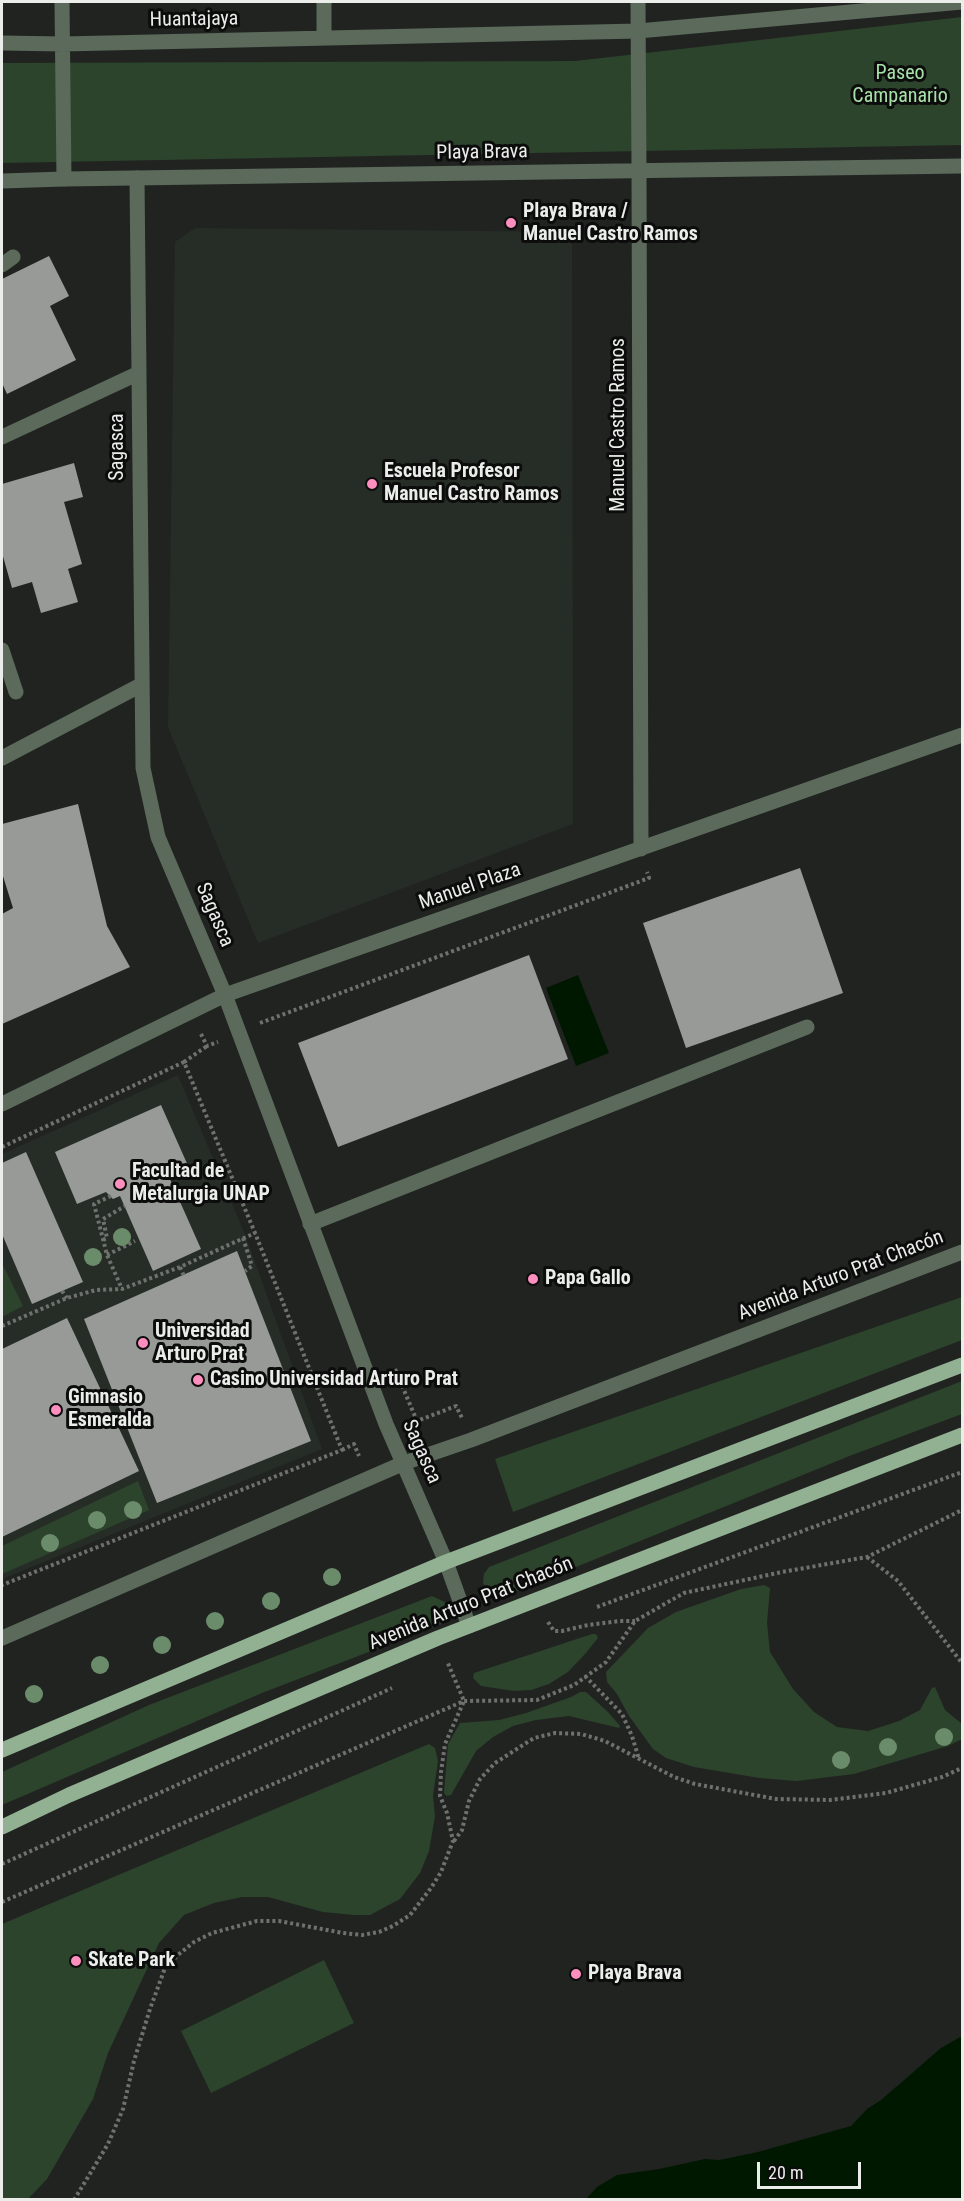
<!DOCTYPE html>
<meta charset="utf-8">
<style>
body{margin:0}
#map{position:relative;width:964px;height:2201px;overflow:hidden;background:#212321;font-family:"Roboto Condensed",sans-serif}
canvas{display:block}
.frame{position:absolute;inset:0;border:3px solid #ebedeb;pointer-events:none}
.scale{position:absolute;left:757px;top:2162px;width:104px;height:27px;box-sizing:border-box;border:3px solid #ebedeb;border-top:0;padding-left:8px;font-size:18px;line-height:21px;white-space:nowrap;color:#ebedeb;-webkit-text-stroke:4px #0b0c0b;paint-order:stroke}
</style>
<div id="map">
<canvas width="964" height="2201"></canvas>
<div class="frame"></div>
<div class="scale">20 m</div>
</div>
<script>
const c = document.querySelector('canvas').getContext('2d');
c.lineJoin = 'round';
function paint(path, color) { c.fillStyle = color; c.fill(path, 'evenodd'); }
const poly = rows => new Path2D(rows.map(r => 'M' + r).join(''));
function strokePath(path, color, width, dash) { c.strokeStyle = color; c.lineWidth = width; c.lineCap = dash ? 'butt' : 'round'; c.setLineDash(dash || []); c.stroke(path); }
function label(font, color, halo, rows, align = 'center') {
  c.font = font + ' "Roboto Condensed",sans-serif'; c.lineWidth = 6; c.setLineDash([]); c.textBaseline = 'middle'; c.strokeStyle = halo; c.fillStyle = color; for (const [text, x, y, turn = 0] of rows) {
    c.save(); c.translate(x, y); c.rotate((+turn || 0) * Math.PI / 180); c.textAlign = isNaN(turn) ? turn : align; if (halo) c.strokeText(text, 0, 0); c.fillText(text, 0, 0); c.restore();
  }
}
const built = poly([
 [195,228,572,232,573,824,258,943,168,727,175,242],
 [178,1075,246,1237,322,1449,2,1579,2,1154]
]);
const green = poly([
 [962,17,962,145,2,163,2,63,575,61],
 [2,1263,23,1306,2,1317],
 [962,1297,962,1340,513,1512,495,1459],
 [962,1381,962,1414,852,1455,507,1595,498,1596,488,1591,483,1583,484,1574,489,1567],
 [138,1481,149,1510,2,1574,2,1546],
 [764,1585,770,1588,767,1623,770,1652,793,1689,814,1712,837,1727,868,1731,899,1721,920,1710,932,1688,935,1687,945,1710,962,1724,962,1739,948,1746,854,1774,797,1781,759,1778,694,1767,666,1758,653,1749,629,1716,617,1694,607,1682,606,1672,648,1628,676,1612,741,1589],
 [432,1596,445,1602,447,1612,444,1623,262,1693,2,1805,2,1772,149,1705],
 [592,1634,596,1634,598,1638,585,1654,568,1672,549,1684,531,1690,514,1691,481,1686,473,1678,474,1673],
 [580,1692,586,1692,608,1712,620,1726,619,1728,569,1716,536,1720,513,1726,493,1737,476,1751,451,1795,447,1796,444,1793,448,1744,460,1723,499,1720,526,1713,571,1697],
 [429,1744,435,1748,438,1761,433,1796,435,1816,429,1851,420,1873,400,1899,370,1915,354,1915,323,1912,268,1897,242,1897,214,1903,184,1915,159,1943,108,2053,93,2099,47,2179,28,2199,2,2199,2,1924],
 [324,1960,354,2023,211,2093,181,2031]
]);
const water = poly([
 [578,975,609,1053,576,1066,546,988],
 [962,2036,962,2199,586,2199,597,2187,617,2175,659,2169,705,2159,719,2160,758,2152,851,2126,867,2109,881,2100,941,2048]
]);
const building = poly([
 [49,256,69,296,50,306,76,360,7,394,2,383,2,279],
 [74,463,83,497,64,502,82,564,68,569,78,602,41,613,32,582,12,588,2,553,2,484],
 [78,804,107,926,130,967,2,1024,2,914,13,908,2,873,2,824],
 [800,868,843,993,686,1048,643,923],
 [529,955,568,1059,338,1147,298,1043],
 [161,1105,189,1168,169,1177,201,1249,153,1271,120,1196,113,1199,106,1192,77,1204,55,1152],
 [26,1152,83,1282,32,1304,2,1234,2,1163],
 [237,1251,311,1441,157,1503,84,1319],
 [67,1318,139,1471,2,1537,2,1349]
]);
const path = poly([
 [260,1023,649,878,647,872],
 [201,1034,207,1046,218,1042],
 [184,1062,207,1046],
 [2,1147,184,1062,255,1233,342,1450,2,1585],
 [111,1196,94,1204,107,1255,122,1289],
 [243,1238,252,1266,245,1271],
 [103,1240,107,1238,103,1219,125,1206],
 [107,1255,135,1241],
 [180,1267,184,1276],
 [62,1291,67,1298],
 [2,1326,67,1298,96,1290,122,1289,180,1267,255,1233],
 [395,1369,417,1421,456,1406,462,1418],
 [342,1450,354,1444,359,1456],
 [867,1557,898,1581,962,1663],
 [597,1607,962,1472],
 [548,1622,554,1631,562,1631,588,1625,620,1621,635,1621],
 [585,1676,622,1714,632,1736,639,1759],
 [454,1841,462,1830,469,1801,480,1779,495,1763,534,1738,555,1733,581,1734,605,1741,674,1777,695,1784,776,1799,830,1800,886,1793,942,1777,962,1768],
 [2,1864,392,1688],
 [2,1902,464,1701,537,1700,574,1685,606,1662,635,1621,684,1593,782,1572,867,1557,962,1510],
 [74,2200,108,2144,123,2109,134,2061,150,2009,165,1968,179,1954,194,1942,212,1933,257,1921,279,1921,343,1933,362,1935,379,1932,393,1926,410,1915,431,1888,441,1872,453,1841,447,1813,440,1796,441,1772,445,1744,464,1701,447,1661]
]);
const service = poly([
 [2,265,13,257],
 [2,650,16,692],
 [310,1224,807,1027],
 [2,1638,404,1463,471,1440,962,1252]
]);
const minor = poly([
 [62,2,64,179],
 [324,38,324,2],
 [2,43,63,44,638,31,962,2],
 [639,171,641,849],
 [137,178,143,768,158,837,225,995,386,1424,446,1562,469,1626],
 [2,437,139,373],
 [2,758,141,685],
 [2,1104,225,995,962,735]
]);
const tertiary = poly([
 [638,2,639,171],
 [2,181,64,179,962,166]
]);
const primary = poly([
 [2,1750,446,1562,962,1365],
 [2,1827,69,1795,438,1638,962,1435]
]);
const trees = [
 [122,1237],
 [93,1257],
 [133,1510],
 [97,1520],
 [50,1543],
 [332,1577],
 [271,1601],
 [215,1621],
 [162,1645],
 [100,1665],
 [34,1694],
 [944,1737],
 [888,1747],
 [841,1760]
];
const markers = [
 [511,223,6,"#fe8ebd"],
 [372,484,6,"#fe8ebd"],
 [120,1184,6,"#fe8ebd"],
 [533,1279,6,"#fe8ebd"],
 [143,1343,6,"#fe8ebd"],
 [198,1380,6,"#fe8ebd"],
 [56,1410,6,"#fe8ebd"],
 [76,1961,6,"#fe8ebd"],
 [576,1974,6,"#fe8ebd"]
];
const streetNames = [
 ["Huantajaya",194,20,-1],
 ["Playa Brava",482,153,-1],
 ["Manuel Castro Ramos",619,425,-90],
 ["Sagasca",118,447,-90],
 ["Manuel Plaza",470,887,-19],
 ["Sagasca",214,915,67],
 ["Avenida Arturo Prat Chacón",841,1276,-21],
 ["Sagasca",421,1452,66],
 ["Avenida Arturo Prat Chacón",471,1604,-22]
];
const parkNames = [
 ["Paseo",900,74],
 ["Campanario",900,97]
];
const poiNames = [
 ["Playa Brava /",523,212],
 ["Manuel Castro Ramos",523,235],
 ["Escuela Profesor",384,472],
 ["Manuel Castro Ramos",384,495],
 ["Facultad de",132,1172],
 ["Metalurgia UNAP",132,1195],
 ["Papa Gallo",545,1279],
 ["Universidad",155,1332],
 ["Arturo Prat",155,1355],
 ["Casino Universidad Arturo Prat",210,1380],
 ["Gimnasio",68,1398],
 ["Esmeralda",68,1421],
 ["Skate Park",88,1961],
 ["Playa Brava",588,1974]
];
paint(built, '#262d26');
paint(green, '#2c432c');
paint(water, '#001800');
paint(building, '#979a97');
strokePath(path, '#6f716f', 4, [3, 3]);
strokePath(service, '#5b6a5a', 15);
strokePath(minor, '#5b6a5a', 15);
strokePath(tertiary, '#5b6a5a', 15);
strokePath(primary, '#92b192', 15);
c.fillStyle = '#6b8c6b';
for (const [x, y] of trees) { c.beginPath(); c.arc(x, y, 9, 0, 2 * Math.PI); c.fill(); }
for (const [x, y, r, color] of markers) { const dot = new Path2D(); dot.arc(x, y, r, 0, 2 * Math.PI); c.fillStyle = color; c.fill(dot); strokePath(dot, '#0b0c0b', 2); }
label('20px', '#ebedeb', '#0b0c0b', streetNames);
label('20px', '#a8e1a8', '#0b0c0b', parkNames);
label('bold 20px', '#ebedeb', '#0b0c0b', poiNames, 'left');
</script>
